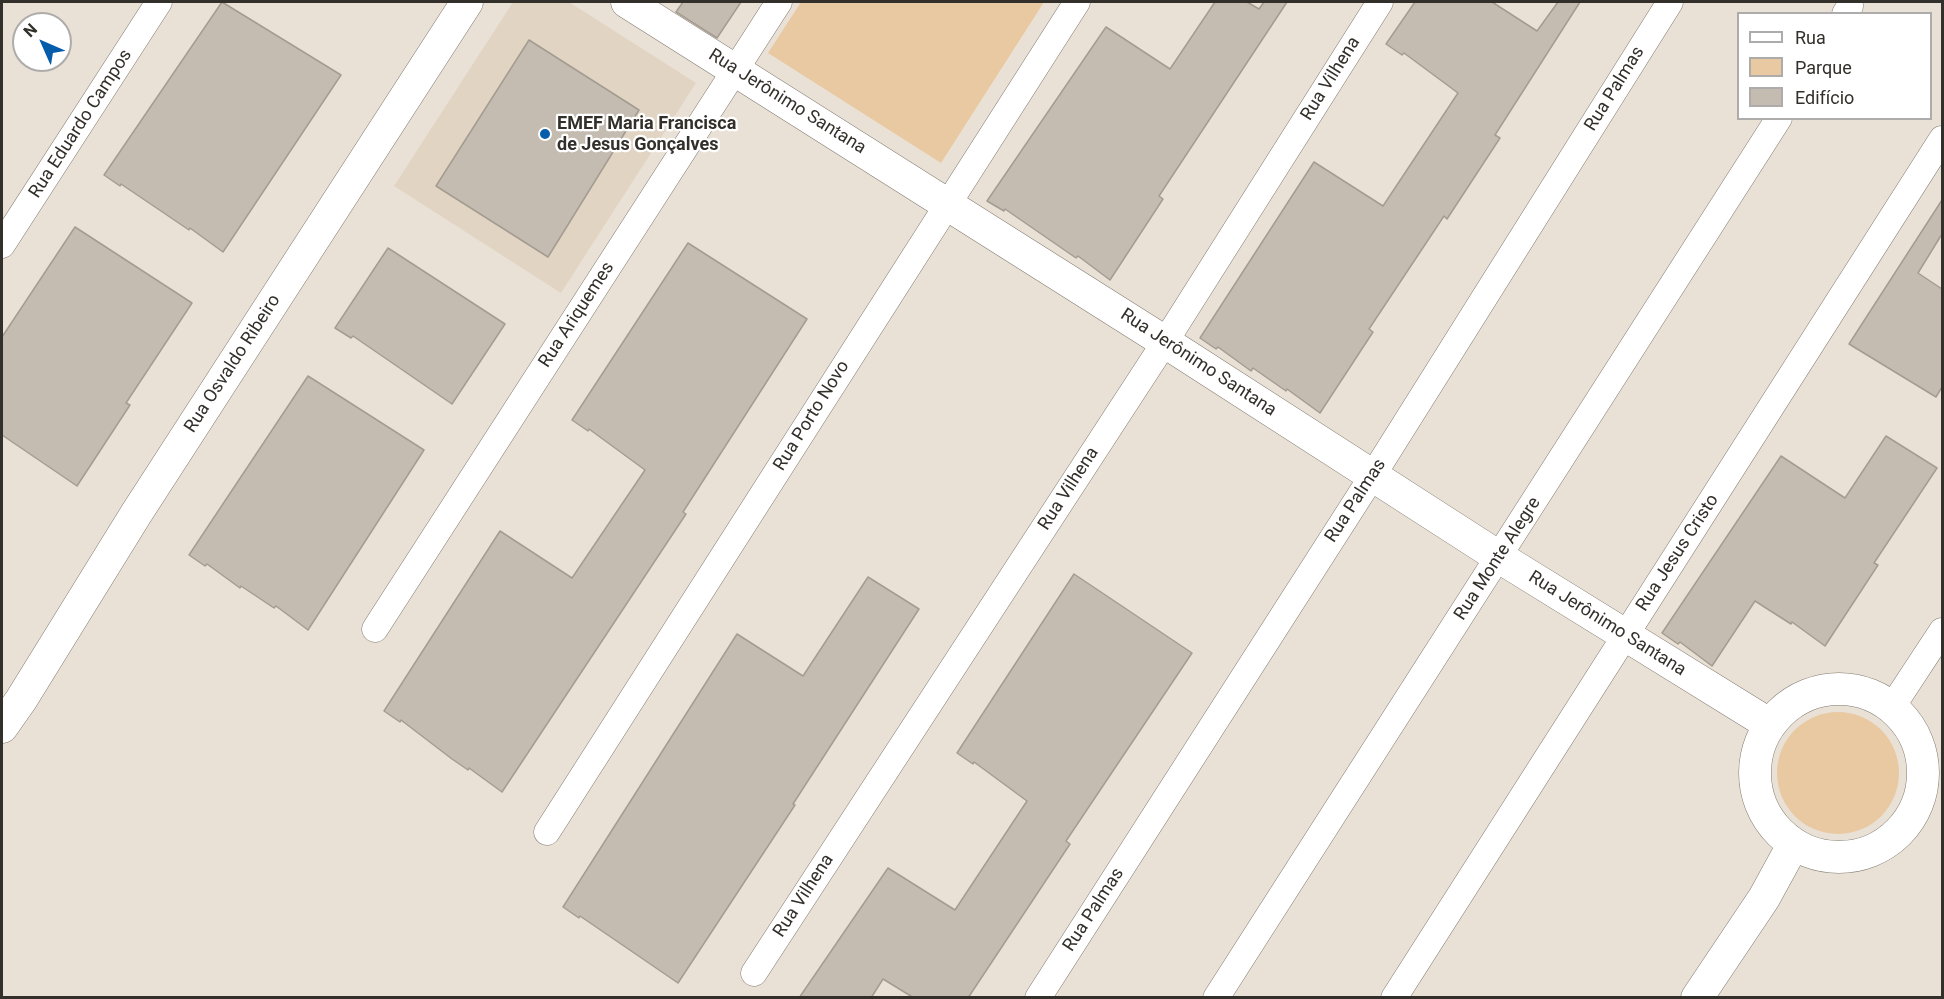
<!DOCTYPE html>
<meta charset="utf-8">
<style>
body{margin:0}
#map{position:relative;width:1944px;height:999px;overflow:hidden;background:#eae1d6;font-family:Roboto,sans-serif}
canvas{display:block}
.frame{position:absolute;inset:0;border:3px solid #33302b;pointer-events:none}
.legend{position:absolute;left:1737px;top:12px;width:195px;height:108px;box-sizing:border-box;background:#fff;border:2px solid #adacaa;margin:0;padding:8px 10px;list-style:none;font-size:18px;color:#33302b}
.legend li{display:flex;align-items:center;gap:12px;height:30px}
.legend b{width:30px;border:2px solid #adacaa}
.north{position:absolute;left:12px;top:12px;width:60px;height:60px;box-sizing:border-box;background:#fff;border:2px solid #adacaa;border-radius:50%;rotate:315deg;font-size:16px;font-weight:700;line-height:24px;text-align:center;color:#33302b}
.north::after{content:'';display:block;margin:auto;width:21px;height:27px;background:#055caa;clip-path:polygon(50% 0,100% 100%,50% 72%,0 100%)}
</style>
<div id="map">
<canvas width="1944" height="999"></canvas>
<div class="frame"></div>
<ul class="legend">
<li><b style="height:8px;background:#fff"></b>Rua</li>
<li><b style="height:16px;background:#e9c9a1"></b>Parque</li>
<li><b style="height:16px;background:#c4bcb1"></b>Edifício</li>
</ul>
<div class="north">N</div>
</div>
<script>
const c = document.querySelector('canvas').getContext('2d');
c.lineJoin = 'round';
function paint(path, color) { c.fillStyle = color; c.fill(path, 'evenodd'); }
const poly = rows => new Path2D(rows.map(r => 'M' + r).join(''));
function strokePath(path, color, width, dash) { c.strokeStyle = color; c.lineWidth = width; c.lineCap = dash ? 'butt' : 'round'; c.setLineDash(dash || []); c.stroke(path); }
function label(font, color, halo, rows, align = 'center') {
  c.font = font + ' Roboto,sans-serif'; c.lineWidth = 4.5; c.setLineDash([]); c.textBaseline = 'middle'; c.strokeStyle = halo; c.fillStyle = color; for (const [text, x, y, turn = 0] of rows) {
    c.save(); c.translate(x, y); c.rotate((+turn || 0) * Math.PI / 180); c.textAlign = isNaN(turn) ? turn : align; if (halo) c.strokeText(text, 0, 0); c.fillText(text, 0, 0); c.restore();
  }
}
const built = poly([
 [513,2,569,2,696,83,561,293,394,186]
]);
const green = poly([
 [801,2,1044,2,941,163,768,53],
 '1777 773a61 61 0 1 1 122 0a61 61 0 1 1-122 0Z'
]);
const building = poly([
 [222,2,341,75,223,252,190,228,189,230,121,184,120,186,104,175,222,2],
 [683,2,741,2,717,38,676,12,683,2],
 [1215,2,1247,2,1259,9,1264,2,1287,2,1159,196,1163,199,1110,280,1078,256,1076,258,1005,209,1004,211,987,201,1106,27,1170,69,1215,2],
 [1415,2,1492,2,1537,31,1558,2,1580,2,1495,135,1500,138,1447,219,1444,216,1369,329,1373,332,1320,413,1287,389,1286,391,1253,368,1251,371,1218,347,1216,349,1200,338,1314,162,1383,206,1458,93,1404,53,1402,55,1386,44,1415,2],
 [529,40,639,110,548,257,436,186,529,40],
 [1942,200,1942,234,1918,273,1942,289,1942,387,1936,397,1849,344,1942,200],
 [75,227,192,303,126,403,130,405,77,486,2,435,2,337,75,227],
 [688,243,807,319,683,512,686,514,502,792,469,768,468,770,452,759,401,720,400,722,384,711,500,531,572,578,645,470,589,429,588,431,572,420,688,243],
 [388,248,505,324,452,404,353,336,351,338,335,328,388,248],
 [308,376,424,450,308,630,276,606,274,608,241,586,240,588,207,564,205,566,189,555,308,376],
 [1886,436,1937,468,1874,563,1878,565,1825,646,1792,622,1791,624,1755,601,1712,666,1680,642,1678,644,1662,633,1781,456,1845,498,1886,436],
 [1074,574,1192,653,1066,841,1070,844,968,998,914,998,883,979,871,998,799,998,888,868,955,910,1027,801,974,762,973,764,957,753,1074,574],
 [868,577,919,609,793,804,795,805,678,983,580,916,579,918,563,907,737,634,803,676,868,577]
]);
const minor = poly([
 [1845,14,1850,6],
 [2,245,159,2],
 [375,629,779,2],
 [1892,707,1942,631],
 [547,832,1077,2],
 [754,973,1165,342,1380,2],
 [1038,998,1373,475,1670,2],
 [1216,998,1779,118],
 [1394,998,1942,139]
]);
const tertiary = poly([
 [627,2,1165,342,1499,557,1769,724],
 '1755 773a84 84 0 1 1 168 0a84 84 0 1 1-168 0Z',
 [2,727,21,700,136,514,467,2],
 [1697,998,1764,898,1793,845]
]);
const markers = [
 [545,134,6,"#055caa"]
];
const streetNames = [
 ["Rua Vilhena",1331,79,-58],
 ["Rua Palmas",1615,89,-58],
 ["Rua Jerônimo Santana",787,102,32],
 ["Rua Eduardo Campos",81,124,-57],
 ["Rua Ariquemes",577,315,-57],
 ["Rua Jerônimo Santana",1198,363,33],
 ["Rua Osvaldo Ribeiro",233,364,-57],
 ["Rua Porto Novo",812,416,-58],
 ["Rua Vilhena",1069,489,-57],
 ["Rua Palmas",1356,501,-57],
 ["Rua Jesus Cristo",1678,553,-57],
 ["Rua Monte Alegre",1498,559,-57],
 ["Rua Jerônimo Santana",1607,624,32],
 ["Rua Vilhena",804,896,-57],
 ["Rua Palmas",1094,910,-57]
];
const poiNames = [
 ["EMEF Maria Francisca",557,124],
 ["de Jesus Gonçalves",557,145]
];
paint(built, '#e1d4c3');
paint(green, '#e9c9a1');
paint(building, '#c4bcb1');
strokePath(building, '#a49c91', 1.5);
strokePath(minor, '#827a70', 27);
strokePath(tertiary, '#827a70', 33);
strokePath(minor, '#fff', 26);
strokePath(tertiary, '#fff', 32);
for (const [x, y, r, color] of markers) { const dot = new Path2D(); dot.arc(x, y, r, 0, 2 * Math.PI); c.fillStyle = color; c.fill(dot); strokePath(dot, '#fff', 2); }
label('18px', '#33302b', '#fff', streetNames);
label('bold 18px', '#33302b', '#fff', poiNames, 'left');
</script>
